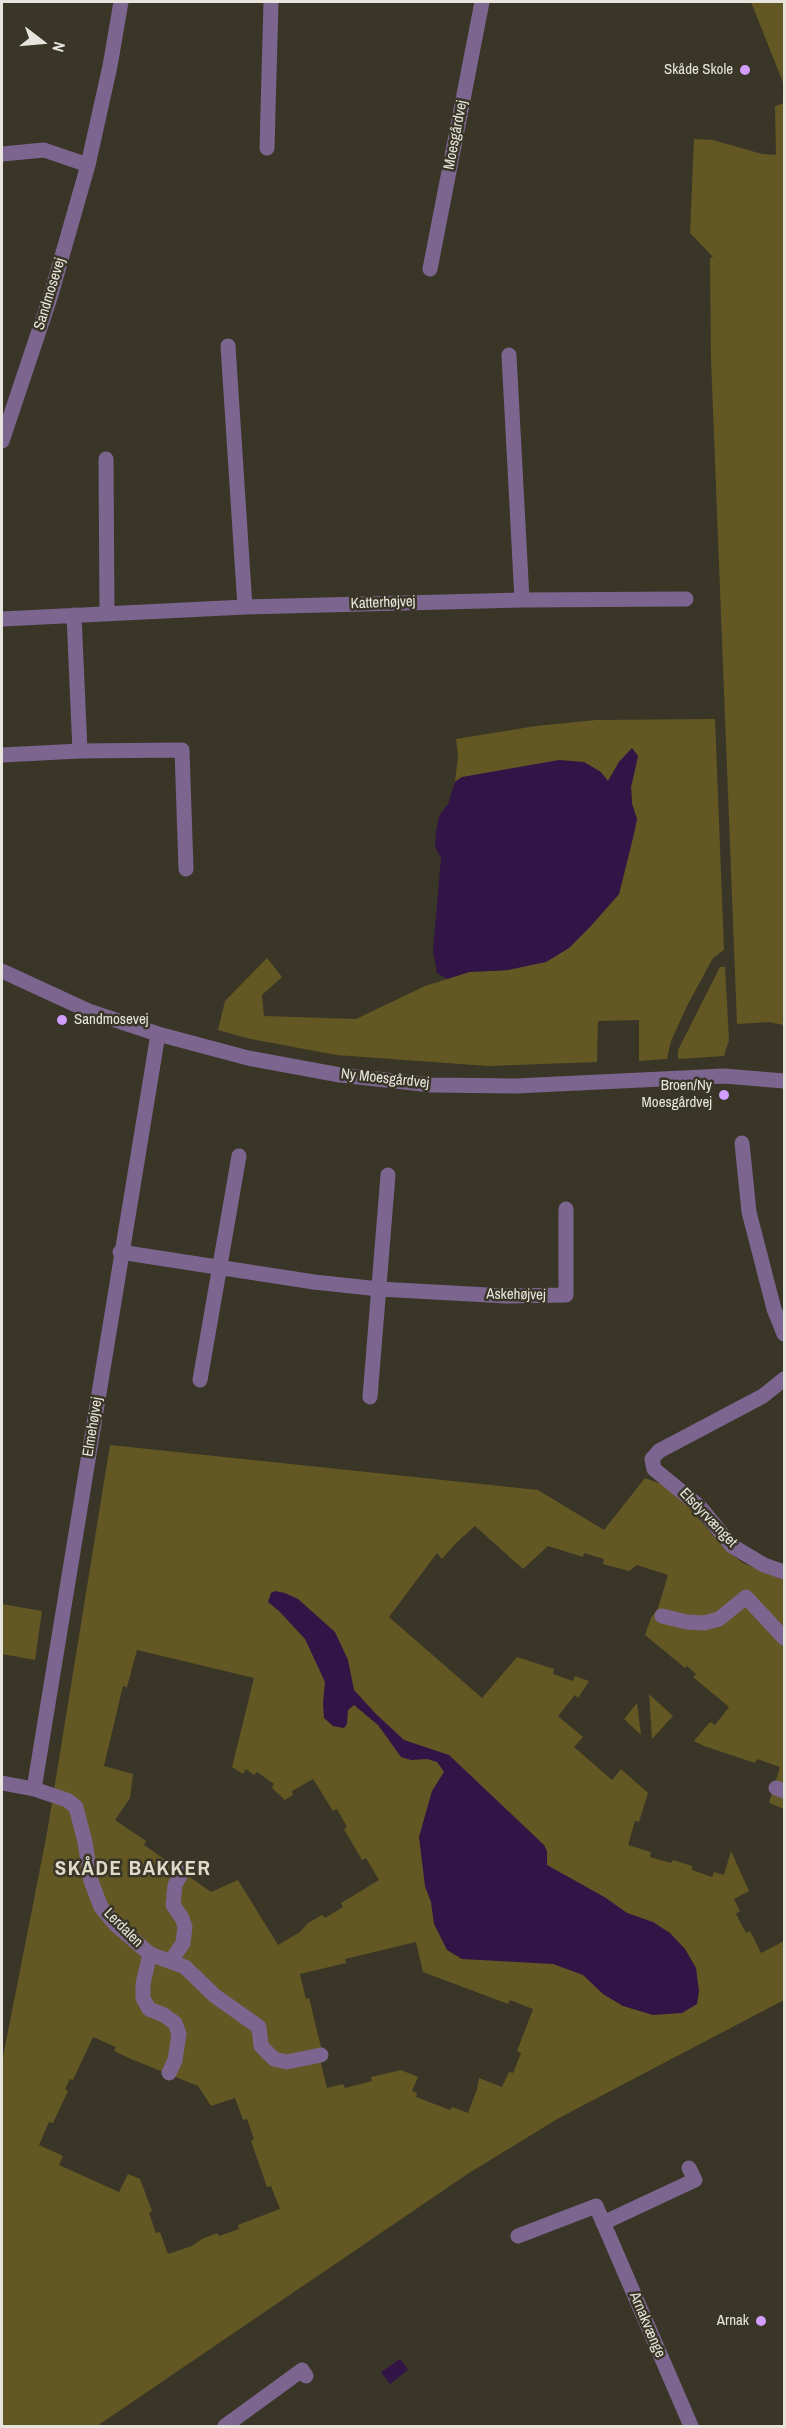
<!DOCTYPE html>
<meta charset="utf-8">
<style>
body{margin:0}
#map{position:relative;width:786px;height:2428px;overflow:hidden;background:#393628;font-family:"Archivo Narrow",sans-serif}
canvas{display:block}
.frame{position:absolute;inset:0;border:3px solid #e6e4dc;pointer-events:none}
.north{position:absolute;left:12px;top:12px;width:60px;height:60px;-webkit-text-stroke:4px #393628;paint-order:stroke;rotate:106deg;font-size:16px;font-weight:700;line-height:24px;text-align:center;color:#e6e4dc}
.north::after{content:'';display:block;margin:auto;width:21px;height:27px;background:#e6e4dc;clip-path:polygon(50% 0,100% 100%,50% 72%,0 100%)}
</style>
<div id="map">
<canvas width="786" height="2428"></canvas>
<div class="frame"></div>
<div class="north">N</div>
</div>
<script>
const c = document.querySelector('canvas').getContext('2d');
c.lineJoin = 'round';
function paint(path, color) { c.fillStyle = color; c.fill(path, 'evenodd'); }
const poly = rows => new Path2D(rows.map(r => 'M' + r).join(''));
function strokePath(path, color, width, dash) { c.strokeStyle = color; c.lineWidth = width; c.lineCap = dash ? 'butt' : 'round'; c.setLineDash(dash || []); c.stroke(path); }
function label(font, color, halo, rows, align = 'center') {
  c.font = font + ' "Archivo Narrow",sans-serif'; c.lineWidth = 5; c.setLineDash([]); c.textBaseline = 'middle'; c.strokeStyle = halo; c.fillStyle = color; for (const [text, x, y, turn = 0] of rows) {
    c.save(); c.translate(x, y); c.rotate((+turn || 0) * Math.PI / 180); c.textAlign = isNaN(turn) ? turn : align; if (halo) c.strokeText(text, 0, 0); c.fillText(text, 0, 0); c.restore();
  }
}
const green = poly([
 [751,2,784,2,784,85],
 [784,103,784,1025,769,1022,737,1024,711,359,710,258,713,257,690,233,694,139,713,140,762,154,776,155,775,106],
 [715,719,724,950,713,958,688,1004,671,1041,667,1059,639,1061,639,1020,598,1021,597,1062,488,1066,336,1055,246,1038,218,1030,225,1001,267,958,282,977,262,995,264,1016,356,1019,425,986,469,972,508,970,569,948,619,894,637,819,632,804,631,787,638,756,632,749,619,762,608,781,462,777,455,782,458,756,456,739,536,726,596,720],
 [720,967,725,967,729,1040,724,1056,678,1059,678,1050],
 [110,1445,538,1490,604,1530,645,1478,672,1488,726,1550,743,1563,784,1580,784,1809,769,1803,780,1767,757,1759,755,1763,704,1746,694,1741,710,1722,715,1725,729,1707,693,1677,696,1674,687,1666,685,1668,645,1635,651,1618,658,1608,668,1575,637,1565,629,1571,603,1564,604,1559,584,1553,583,1557,548,1546,523,1569,475,1526,456,1543,442,1559,437,1553,389,1617,482,1698,517,1657,554,1669,553,1674,573,1681,575,1676,589,1681,578,1698,575,1695,558,1716,583,1737,574,1747,612,1780,621,1769,648,1793,639,1822,635,1821,628,1845,651,1852,650,1857,671,1863,673,1860,692,1866,692,1870,712,1877,714,1872,724,1875,731,1851,749,1891,734,1899,740,1911,736,1914,746,1933,750,1931,761,1953,784,1941,784,2000,559,2118,469,2173,97,2426,2,2426,2,2062,47,1833],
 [137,1650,254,1678,232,1767,243,1774,246,1769,254,1775,257,1772,274,1784,272,1788,285,1800,293,1795,292,1791,313,1779,333,1811,337,1809,347,1827,344,1829,362,1860,366,1858,379,1880,341,1903,343,1907,325,1918,322,1915,308,1923,300,1932,278,1945,238,1880,211,1892,144,1845,146,1841,115,1820,130,1798,133,1774,104,1766,123,1686,127,1687],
 [416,1942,423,1972,508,2004,510,2000,533,2009,517,2051,521,2053,513,2073,509,2072,502,2087,479,2078,477,2089,468,2113,452,2107,450,2110,416,2097,417,2093,412,2091,418,2077,401,2070,371,2077,372,2081,345,2088,343,2084,327,2088,321,2063,322,2051,309,1998,306,1999,300,1974,346,1963,345,1959],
 [93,2037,116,2047,114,2051,131,2059,198,2086,211,2106,235,2098,243,2120,247,2119,254,2139,251,2141,267,2187,271,2186,280,2209,238,2225,239,2229,219,2236,217,2233,202,2239,192,2246,168,2254,160,2232,156,2233,149,2213,152,2211,140,2179,128,2174,119,2192,59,2165,63,2156,39,2145,49,2122,53,2123,68,2091,65,2089,70,2079,73,2080],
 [2,1604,42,1611,35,1660,2,1654],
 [649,1694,673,1716,652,1739],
 [637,1703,641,1735,624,1719]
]);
const water = poly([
 [632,748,638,756,631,787,632,804,637,819,633,838,619,894,591,926,569,948,546,962,508,970,469,972,447,979,437,973,433,950,441,858,435,847,436,832,439,816,448,804,455,782,462,777,559,760,584,762,601,772,608,781,619,762],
 [275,1591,285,1593,298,1599,335,1632,348,1660,354,1690,376,1714,404,1740,449,1755,544,1845,547,1851,547,1865,606,1898,627,1913,653,1922,670,1933,685,1949,696,1968,699,1991,697,2004,682,2013,653,2015,623,2006,603,1994,583,1975,553,1964,462,1959,447,1950,434,1924,431,1902,425,1886,419,1837,432,1791,444,1772,437,1762,427,1759,411,1760,401,1757,378,1725,354,1705,348,1710,347,1724,344,1728,333,1726,324,1718,323,1703,325,1682,305,1639,279,1611,268,1602,271,1593],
 [400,2359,408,2370,390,2384,381,2372]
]);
const minor = poly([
 [267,148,271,2],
 [2,154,44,150,88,165],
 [430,269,482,2],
 [228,346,245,607],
 [509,355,522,600],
 [2,441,50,298,88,165,110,66,121,2],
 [106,459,107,614],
 [2,619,245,607,522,600,686,599],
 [80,751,182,750,186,869],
 [2,755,80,751,74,615],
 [2,971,91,1012,158,1034,248,1058,340,1075,431,1085,516,1086,724,1076,784,1081],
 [742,1143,749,1212,774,1309,784,1334],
 [120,1252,314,1282,379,1289,506,1296,566,1295,566,1209],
 [784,1379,763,1396,659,1451,652,1459,654,1469,699,1506,732,1546,764,1565,784,1572],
 [200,1380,239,1156],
 [370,1397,388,1175],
 [662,1616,687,1622,704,1623,719,1619,746,1597,784,1638],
 [2,1783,34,1789,158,1034],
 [776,1788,784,1791],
 [34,1789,67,1800,76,1807,85,1842,91,1881,101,1907,115,1924,150,1954,185,1967,215,1996,259,2027,261,2046,274,2059,287,2062,321,2055],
 [150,1954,143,1984,143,1998,149,2009,164,2015,175,2023,179,2034,175,2060,169,2073],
 [171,1961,183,1943,185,1927,182,1918,173,1905,175,1885,182,1872],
 [603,2223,695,2180,689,2168],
 [518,2236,596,2206,691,2426],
 [225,2426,302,2370,306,2376]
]);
const markers = [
 [745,70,6,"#d29dfd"],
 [62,1020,6,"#d29dfd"],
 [724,1095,6,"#d29dfd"],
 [761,2321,6,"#d29dfd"]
];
const poiNames = [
 ["Skåde Skole",733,70],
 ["Sandmosevej",74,1020,"left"],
 ["Broen/Ny",712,1086],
 ["Moesgårdvej",712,1103],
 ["Arnak",749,2321]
];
const streetNames = [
 ["Moesgårdvej",456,135,-79],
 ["Sandmosevej",50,294,-73],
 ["Katterhøjvej",383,603,-2],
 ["Ny Moesgårdvej",385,1079,6],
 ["Askehøjvej",516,1295,1],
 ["Elmehøjvej",93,1427,-81],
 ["Elsdyrvænget",708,1518,46],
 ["Lerdalen",123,1928,45],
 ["Arnakvænge",647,2325,67]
];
const districtNames = [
 ["SKÅDE BAKKER",133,1869]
];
paint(green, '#635723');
paint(water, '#321447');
strokePath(minor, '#7c658f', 15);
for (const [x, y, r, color] of markers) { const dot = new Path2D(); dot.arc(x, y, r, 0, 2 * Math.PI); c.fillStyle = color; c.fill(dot); strokePath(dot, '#393628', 2); }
label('15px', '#e6e4dc', '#393628', poiNames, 'right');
label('15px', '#e6e4dc', '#393628', streetNames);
c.letterSpacing = '1.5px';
label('bold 21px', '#dfdbc9', '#393628', districtNames);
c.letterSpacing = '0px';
</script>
